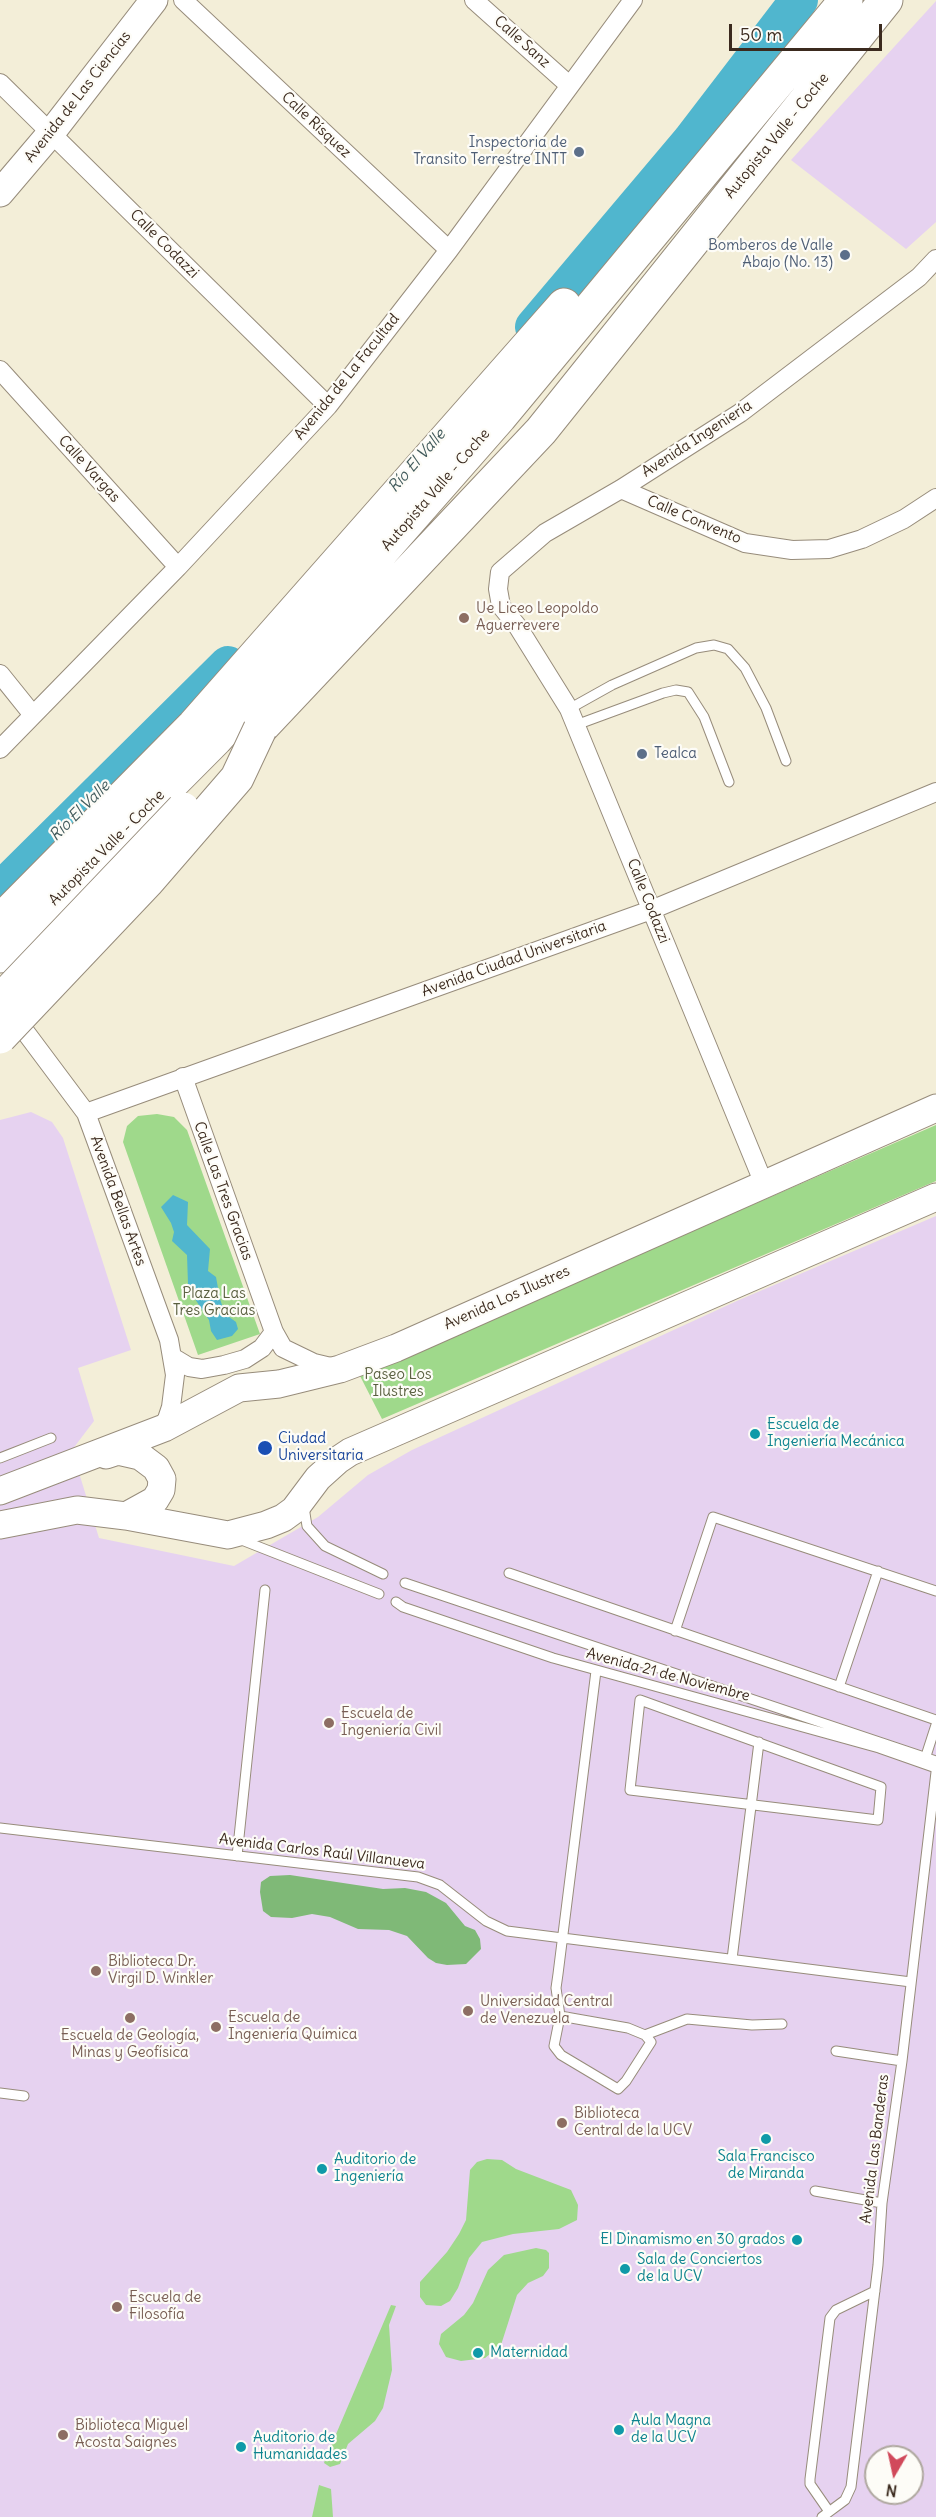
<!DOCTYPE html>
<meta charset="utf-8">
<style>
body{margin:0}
#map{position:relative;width:936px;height:2517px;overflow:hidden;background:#f3eed8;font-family:Delius,sans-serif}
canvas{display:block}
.north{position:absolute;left:864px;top:2445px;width:60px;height:60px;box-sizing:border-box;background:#fdfcf7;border:2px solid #afa8a0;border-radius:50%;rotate:189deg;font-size:16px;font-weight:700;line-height:24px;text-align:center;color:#3b2a1e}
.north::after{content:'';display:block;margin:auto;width:21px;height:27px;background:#d1495b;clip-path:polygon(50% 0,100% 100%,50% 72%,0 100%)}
.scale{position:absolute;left:729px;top:24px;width:153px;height:27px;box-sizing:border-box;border:3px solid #3b2a1e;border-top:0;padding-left:8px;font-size:18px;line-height:21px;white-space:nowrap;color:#3b2a1e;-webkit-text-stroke:4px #fdfcf7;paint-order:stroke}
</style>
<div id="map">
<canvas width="936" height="2517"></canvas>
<div class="north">N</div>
<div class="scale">50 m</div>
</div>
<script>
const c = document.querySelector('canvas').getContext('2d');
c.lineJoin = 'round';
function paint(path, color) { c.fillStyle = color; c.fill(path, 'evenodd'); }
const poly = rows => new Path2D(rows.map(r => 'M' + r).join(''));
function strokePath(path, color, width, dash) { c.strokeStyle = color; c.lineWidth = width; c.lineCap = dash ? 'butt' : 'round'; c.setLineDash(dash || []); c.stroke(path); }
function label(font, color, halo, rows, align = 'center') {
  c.font = font + ' Delius,sans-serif'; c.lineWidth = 4.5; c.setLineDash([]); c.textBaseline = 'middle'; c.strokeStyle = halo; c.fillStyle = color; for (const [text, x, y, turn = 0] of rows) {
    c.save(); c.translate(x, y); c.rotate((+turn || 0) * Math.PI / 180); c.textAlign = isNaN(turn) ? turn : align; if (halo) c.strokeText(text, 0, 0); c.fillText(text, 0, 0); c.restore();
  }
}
const built = poly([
 [936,1,936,222,906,249,791,160],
 [31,1112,52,1122,63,1138,131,1350,78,1368,94,1421,72,1450,99,1538,234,1566,318,1517,368,1475,412,1450,739,1300,936,1216,936,2517,0,2517,0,1120],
 [876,2457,912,2457,912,2493,876,2493]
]);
const green = poly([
 [157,1114,174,1117,187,1130,260,1334,198,1355,123,1142,127,1126,138,1116],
 [936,1125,936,1181,382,1419,358,1372,607,1268],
 [487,2159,502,2160,516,2169,571,2190,578,2205,577,2220,559,2229,513,2234,482,2242,469,2258,458,2288,450,2301,441,2306,426,2305,420,2297,420,2282,447,2252,459,2234,466,2220,470,2170,477,2162],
 [536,2248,546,2250,549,2253,549,2268,543,2276,528,2283,517,2295,501,2345,485,2358,461,2361,446,2357,439,2344,441,2334,464,2315,473,2303,488,2270,504,2255],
 [391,2305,396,2306,389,2325,392,2370,383,2408,375,2421,348,2444,340,2464,330,2467,324,2463,325,2460],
 [319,2485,331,2489,333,2517,312,2517]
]);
const forest = poly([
 [290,1875,383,1889,405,1888,426,1892,446,1903,465,1926,475,1930,480,1939,481,1949,466,1964,447,1965,436,1963,428,1958,407,1936,389,1930,358,1929,330,1917,312,1914,292,1918,271,1917,263,1911,260,1892,261,1882,270,1876]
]);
const water = poly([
 [173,1195,188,1202,187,1225,210,1249,208,1271,216,1277,220,1299,225,1314,236,1322,238,1329,232,1336,217,1340,211,1331,209,1320,193,1296,188,1284,187,1255,172,1241,174,1232,171,1223,161,1207]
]);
const river = poly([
 [534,327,691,141,799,0],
 [0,891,228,665]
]);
const lane = poly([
 [569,709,612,685,696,648,714,645,728,649,745,668,766,708,786,761],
 [576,725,663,693,676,690,688,692,704,717,729,782],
 [0,1458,51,1438],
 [304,1507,307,1526,325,1546,383,1574],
 [239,1539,379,1594],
 [509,1573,936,1720],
 [405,1583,936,1761],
 [396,1602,403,1607,553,1658,879,1748,936,1768],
 [675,1631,713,1517,936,1591],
 [839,1687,878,1571],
 [640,1700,881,1787,878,1820,630,1790,640,1700],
 [924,1762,936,1725],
 [0,1828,418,1877,440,1885,486,1921,507,1931,911,1982],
 [237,1856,265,1590],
 [732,1959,759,1742],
 [560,2016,628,2028,645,2035,651,2042,626,2081,618,2089,561,2055,554,2046,560,2016,556,1988,558,1974,596,1671],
 [645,2035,687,2019,752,2025,782,2024],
 [836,2051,902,2061],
 [0,2093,24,2096],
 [815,2191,882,2203],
 [828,2510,810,2484,810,2479,830,2318,836,2310,875,2291],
 [822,2517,845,2500,851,2487,878,2265,882,2203,902,2061,936,1772]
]);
const street = poly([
 [183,0,449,250],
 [474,0,569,85],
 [0,83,328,406],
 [0,370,178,567],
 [621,489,745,543,792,550,829,549,862,539,904,519,936,498],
 [0,674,33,715],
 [0,749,178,567,328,406,449,250,633,0],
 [12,1014,86,1113,169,1340,175,1375,171,1407,164,1428],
 [183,1077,274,1332,283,1348,314,1363,335,1368],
 [86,1113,651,910,936,792],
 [764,1184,569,709,518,627,501,606,498,589,500,572,545,533,621,489,740,413,919,277,936,259],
 [174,1358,189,1367,202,1369,224,1365,245,1359,262,1348,274,1332]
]);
const secondary = poly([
 [0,193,51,133,154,0],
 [106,1455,118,1451,140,1456,156,1468,162,1479,161,1490,155,1500,126,1516],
 [0,1491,164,1428,239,1388,279,1384,340,1369,396,1348,936,1108],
 [0,1525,77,1510,126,1516,228,1535,266,1525,283,1518,294,1510,318,1478,338,1460,350,1452,936,1197]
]);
const highway = poly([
 [260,729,541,431,886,0],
 [0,921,194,725,564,305],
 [0,956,216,739,285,662,500,417,846,0]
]);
const highwayBridge = poly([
 [0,1001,183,809],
 [0,1037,147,882,237,778,260,729]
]);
const markers = [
 [579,152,6,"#5c6f8a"],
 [845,255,6,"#5c6f8a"],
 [464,618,6,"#8d6e63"],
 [642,754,6,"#5c6f8a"],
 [755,1434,6,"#0f9aa8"],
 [265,1448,8,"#1a4fb4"],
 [329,1723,6,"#8d6e63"],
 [96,1971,6,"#8d6e63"],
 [468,2011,6,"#8d6e63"],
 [130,2018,6,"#8d6e63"],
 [216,2027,6,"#8d6e63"],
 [562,2123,6,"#8d6e63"],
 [766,2139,6,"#0f9aa8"],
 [322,2169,6,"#0f9aa8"],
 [797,2240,6,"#0f9aa8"],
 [625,2269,6,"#0f9aa8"],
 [117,2307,6,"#8d6e63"],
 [478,2353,6,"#0f9aa8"],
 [619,2430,6,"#0f9aa8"],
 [63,2435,6,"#8d6e63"],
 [241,2447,6,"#0f9aa8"]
];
const streetNames = [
 ["Calle Sanz",522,42,42],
 ["Avenida de Las Ciencias",78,97,-52],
 ["Calle Rísquez",316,125,43],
 ["Autopista Valle - Coche",777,136,-51],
 ["Calle Codazzi",164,244,45],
 ["Avenida de La Facultad",347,377,-51],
 ["Avenida Ingeniería",697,439,-33],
 ["Calle Vargas",89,469,48],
 ["Autopista Valle - Coche",436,490,-49],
 ["Calle Convento",694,520,23],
 ["Autopista Valle - Coche",107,848,-45],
 ["Calle Codazzi",648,901,68],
 ["Avenida Ciudad Universitaria",514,959,-20],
 ["Calle Las Tres Gracias",223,1191,70],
 ["Avenida Bellas Artes",118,1201,70],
 ["Avenida Los Ilustres",507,1298,-24],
 ["Avenida 21 de Noviembre",668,1675,15],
 ["Avenida Carlos Raúl Villanueva",322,1852,7],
 ["Avenida Las Banderas",875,2149,-83]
];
const serviceNames = [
 ["Inspectoria de",567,143],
 ["Transito Terrestre INTT",567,160],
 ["Bomberos de Valle",833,246],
 ["Abajo (No. 13)",833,263],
 ["Tealca",654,754,"left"]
];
const educationNames = [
 ["Ue Liceo Leopoldo",476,609],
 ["Aguerrevere",476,626],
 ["Escuela de",341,1714],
 ["Ingeniería Civil",341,1731],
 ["Biblioteca Dr.",108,1962],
 ["Virgil D. Winkler",108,1979],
 ["Universidad Central",480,2002],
 ["de Venezuela",480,2019],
 ["Escuela de",228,2018],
 ["Ingeniería Química",228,2035],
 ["Escuela de Geología,",130,2036,"center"],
 ["Minas y Geofísica",130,2053,"center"],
 ["Biblioteca",574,2114],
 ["Central de la UCV",574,2131],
 ["Escuela de",129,2298],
 ["Filosofía",129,2315],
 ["Biblioteca Miguel",75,2426],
 ["Acosta Saignes",75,2443]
];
const parkNames = [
 ["Plaza Las",214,1294],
 ["Tres Gracias",214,1311],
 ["Paseo Los",398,1375],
 ["Ilustres",398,1392]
];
const cultureNames = [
 ["Escuela de",767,1425],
 ["Ingeniería Mecánica",767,1442],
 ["Sala Francisco",766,2157,"center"],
 ["de Miranda",766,2174,"center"],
 ["Auditorio de",334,2160],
 ["Ingeniería",334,2177],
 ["El Dinamismo en 30 grados",785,2240,"right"],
 ["Sala de Conciertos",637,2260],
 ["de la UCV",637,2277],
 ["Maternidad",490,2353],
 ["Aula Magna",631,2421],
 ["de la UCV",631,2438],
 ["Auditorio de",253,2438],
 ["Humanidades",253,2455]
];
const transitNames = [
 ["Ciudad",278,1439],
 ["Universitaria",278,1456]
];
const waterNames = [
 ["Río El Valle",417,461,-49],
 ["Río El Valle",80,811,-45]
];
paint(built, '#e6d2f0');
paint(green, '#9fd98b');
paint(forest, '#7fb977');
paint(water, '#50b6ce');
strokePath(river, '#50b6ce', 38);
strokePath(lane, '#978c7b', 11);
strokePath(street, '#978c7b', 20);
strokePath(secondary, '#978c7b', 29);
strokePath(highway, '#978c7b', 35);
strokePath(lane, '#fff', 9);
strokePath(street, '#fff', 18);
strokePath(secondary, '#fff', 27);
strokePath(highway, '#fff', 33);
strokePath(highwayBridge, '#978c7b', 35, []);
strokePath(highwayBridge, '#fff', 33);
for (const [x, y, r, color] of markers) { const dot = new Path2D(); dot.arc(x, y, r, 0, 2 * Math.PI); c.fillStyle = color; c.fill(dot); strokePath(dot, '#fdfcf7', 2); }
label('15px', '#3b2a1e', '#fdfcf7', streetNames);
label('15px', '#4e5e75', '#fdfcf7', serviceNames, 'right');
label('15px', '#785e54', '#fdfcf7', educationNames, 'left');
label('15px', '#595f3f', '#fdfcf7', parkNames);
label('15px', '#0d838f', '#fdfcf7', cultureNames, 'left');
label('15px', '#164399', '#fdfcf7', transitNames, 'left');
label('italic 16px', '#425b5c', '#fdfcf7', waterNames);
</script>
